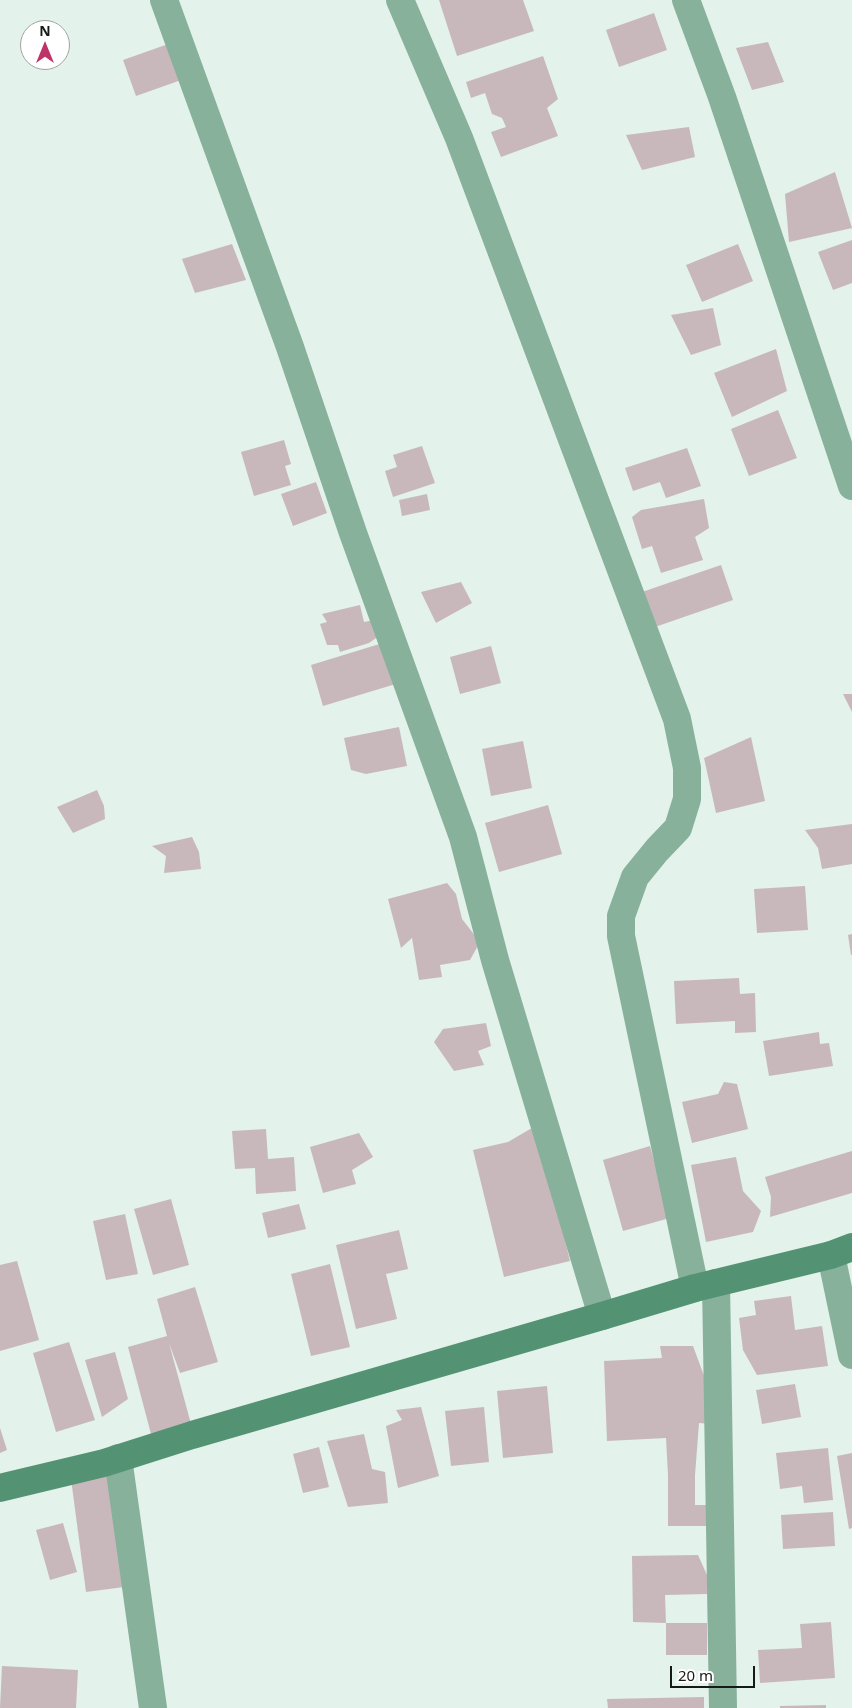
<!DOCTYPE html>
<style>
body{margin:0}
#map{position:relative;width:852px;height:1708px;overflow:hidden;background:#e3f2ea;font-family:"Noto Sans",sans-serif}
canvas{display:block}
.north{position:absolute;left:20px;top:20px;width:50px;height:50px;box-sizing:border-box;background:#fff;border:1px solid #a1a3a2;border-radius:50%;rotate:0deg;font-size:14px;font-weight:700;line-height:20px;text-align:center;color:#151a17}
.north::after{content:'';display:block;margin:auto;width:18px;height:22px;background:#bf3368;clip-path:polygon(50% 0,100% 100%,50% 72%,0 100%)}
.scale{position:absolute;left:670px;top:1666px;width:85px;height:22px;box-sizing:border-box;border:2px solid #151a17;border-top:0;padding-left:6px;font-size:15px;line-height:18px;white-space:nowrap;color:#151a17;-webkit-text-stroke:4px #fff;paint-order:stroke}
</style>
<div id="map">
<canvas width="852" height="1708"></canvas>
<div class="north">N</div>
<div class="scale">20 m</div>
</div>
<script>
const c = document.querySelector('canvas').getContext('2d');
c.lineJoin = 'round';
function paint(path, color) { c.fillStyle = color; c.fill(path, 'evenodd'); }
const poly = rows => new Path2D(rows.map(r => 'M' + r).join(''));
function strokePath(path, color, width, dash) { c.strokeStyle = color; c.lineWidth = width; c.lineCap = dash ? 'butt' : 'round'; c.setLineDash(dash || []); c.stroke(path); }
const building = poly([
 [439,0,523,0,534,31,457,56],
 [654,13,667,50,619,67,606,30],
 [768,42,784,82,752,90,736,48],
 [171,43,184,79,136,96,123,60],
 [543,56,558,99,547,108,558,136,501,157,491,132,506,127,502,118,492,114,485,93,471,98,466,82],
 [689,127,695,157,642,170,626,135],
 [835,172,852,228,789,242,785,194],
 [852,240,852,283,833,290,818,252],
 [232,244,246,280,195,293,182,259],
 [738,244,753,281,702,302,686,265],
 [713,308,721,345,691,355,671,315],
 [776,349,787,391,732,417,714,373],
 [778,410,797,458,749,476,731,429],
 [284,440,291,464,285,466,291,485,254,496,241,452],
 [422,446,435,483,393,497,385,471,397,467,393,455],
 [687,448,701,486,666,498,660,482,633,491,625,468],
 [316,482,327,513,293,526,281,494],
 [427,494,430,510,402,516,399,500],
 [704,499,709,528,695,537,703,560,661,573,652,546,642,549,632,517,641,510],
 [721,565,733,600,655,627,642,592],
 [461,582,472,603,436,623,421,592],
 [360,605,364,622,374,620,379,636,369,643,340,652,338,645,327,645,320,624,327,622,322,614],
 [386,642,399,683,323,706,311,665],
 [491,646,501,683,460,694,450,657],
 [843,694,852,694,852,712],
 [399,727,407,766,366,774,351,770,344,738],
 [751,737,765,801,716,813,704,758],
 [523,741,532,788,491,796,482,749],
 [97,790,104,806,105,819,73,833,57,807],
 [548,805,562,854,499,872,485,823],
 [852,824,852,864,822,869,818,848,805,830],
 [192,837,199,852,201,869,164,873,166,856,152,846],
 [447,883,456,894,462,919,480,942,470,960,440,965,442,977,419,980,412,938,401,948,388,899],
 [805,886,808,930,757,933,754,889],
 [852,934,852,955,851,955,848,935],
 [739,978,740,994,755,993,756,1032,735,1033,735,1021,676,1024,674,981],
 [486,1023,491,1046,478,1051,484,1065,454,1071,434,1042,443,1029],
 [819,1032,820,1044,829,1043,833,1066,769,1076,763,1041],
 [724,1082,737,1084,748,1129,692,1143,682,1102,718,1094],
 [537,1125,570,1261,504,1277,473,1150,508,1142],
 [266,1129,268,1159,294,1157,296,1191,256,1194,255,1168,235,1169,232,1131],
 [359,1133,373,1157,352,1170,356,1184,323,1193,310,1147],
 [650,1146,670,1218,623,1231,603,1160],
 [852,1151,852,1193,770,1217,771,1197,765,1177],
 [736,1157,743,1191,761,1211,753,1232,706,1242,691,1165],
 [171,1199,189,1265,153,1275,134,1209],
 [299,1204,306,1229,268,1238,262,1213],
 [125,1214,138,1274,106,1280,93,1221],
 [399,1230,408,1269,386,1274,397,1319,356,1329,336,1245],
 [17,1261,39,1340,0,1351,0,1265],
 [330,1264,350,1347,311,1356,291,1274],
 [195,1287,218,1362,180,1373,169,1343,191,1424,151,1434,128,1347,167,1336,157,1299],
 [791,1296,795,1330,822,1326,828,1366,757,1375,743,1350,739,1318,756,1315,754,1301],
 [69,1342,95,1420,56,1432,33,1353],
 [660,1346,693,1346,710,1392,711,1424,699,1423,695,1475,695,1505,712,1505,712,1526,668,1526,668,1475,666,1438,607,1441,604,1361,662,1358],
 [115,1352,128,1399,102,1417,85,1360],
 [795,1384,801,1417,762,1424,756,1390],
 [547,1386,553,1453,503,1458,497,1391],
 [421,1407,439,1476,398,1488,386,1426,402,1420,396,1410],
 [484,1407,489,1462,451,1466,445,1411],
 [0,1428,7,1450,0,1453],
 [364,1434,372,1469,385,1472,388,1503,348,1507,327,1441],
 [319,1447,329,1487,303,1493,293,1454],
 [828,1448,833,1500,804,1503,802,1486,780,1489,776,1453],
 [852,1453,852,1528,849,1529,837,1456],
 [109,1476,124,1587,86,1592,71,1479],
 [833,1512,835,1546,783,1549,781,1515],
 [63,1523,77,1572,50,1580,36,1530],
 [698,1555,707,1575,707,1594,665,1595,666,1623,633,1622,632,1556],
 [831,1622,835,1678,760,1683,758,1650,802,1648,800,1624],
 [666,1623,707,1623,707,1655,666,1655],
 [2,1666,78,1670,76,1708,0,1708],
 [704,1697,704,1708,608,1708,607,1699],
 [826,1705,826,1708,780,1708,780,1706]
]);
const street = poly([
 [164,0,290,347,353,533,463,837,495,960,602,1316],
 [400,0,459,138,677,719,687,768,687,799,678,828,657,850,635,877,621,916,621,936,695,1288],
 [686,0,722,97,852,486],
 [831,1255,852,1355],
 [716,1283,723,1708],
 [118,1458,153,1708]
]);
const secondary = poly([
 [0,1488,104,1463,192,1435,602,1316,695,1288,831,1255,852,1247]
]);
paint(building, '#c8b8bc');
strokePath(street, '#88b19c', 28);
strokePath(secondary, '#539374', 28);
</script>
